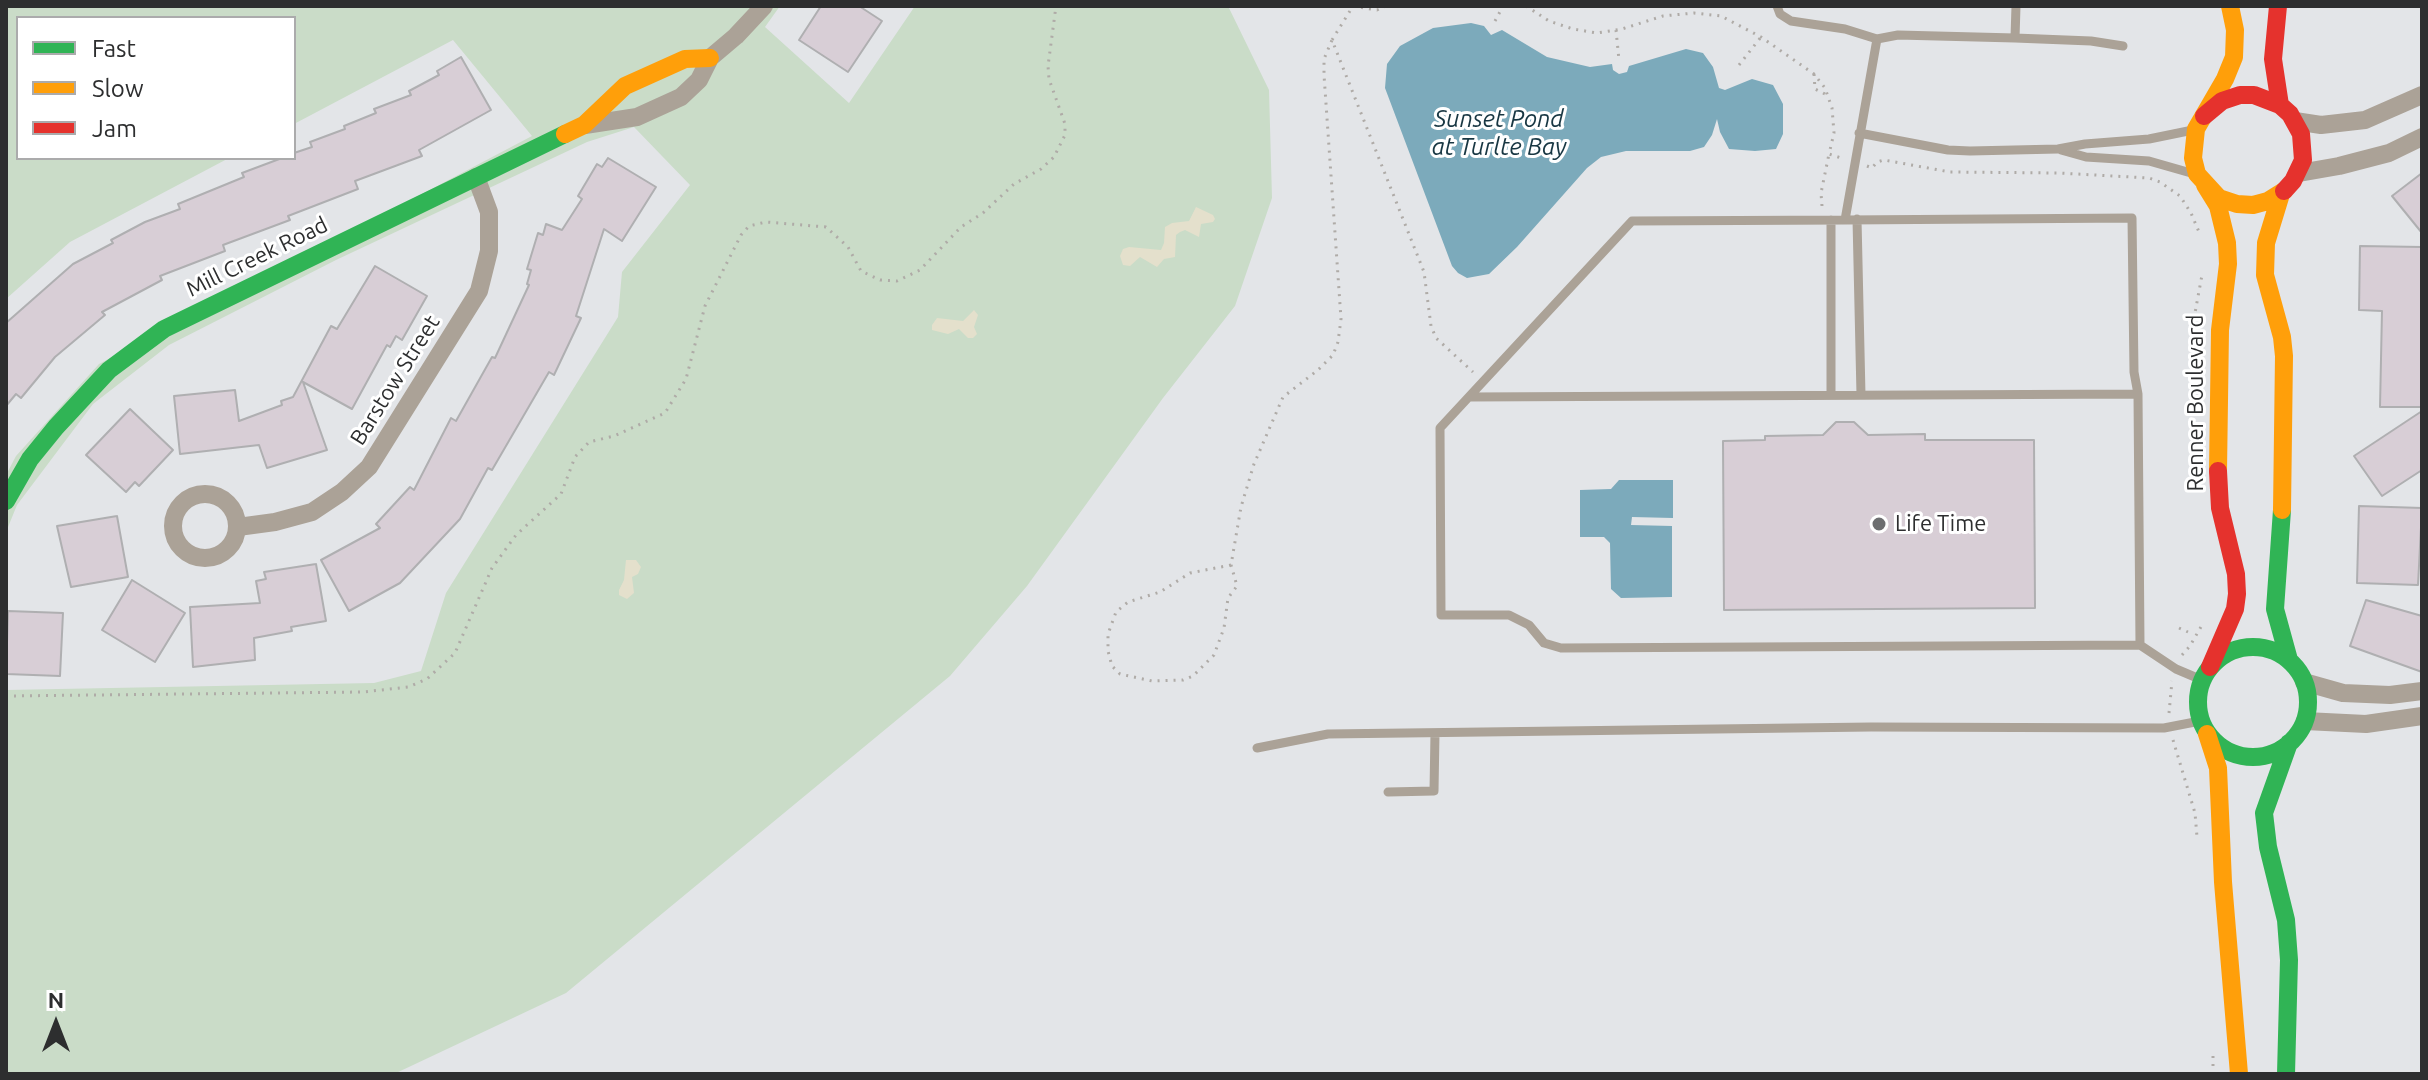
<!DOCTYPE html>
<style>
body{margin:0}
#map{position:relative;width:2428px;height:1080px;overflow:hidden;background:#e3e5e8;font-family:Ubuntu,sans-serif}
canvas{display:block}
.frame{position:absolute;inset:0;border:8px solid #2d2e2f;pointer-events:none}
.legend{position:absolute;left:16px;top:16px;width:280px;height:144px;box-sizing:border-box;background:#fff;border:2px solid #ababac;margin:0;padding:10px 14px;list-style:none;font-size:24px;color:#2d2e2f}
.legend li{display:flex;align-items:center;gap:16px;height:40px}
.legend b{width:40px;border:2px solid #ababac}
.north{position:absolute;left:16px;top:984px;width:80px;height:80px;-webkit-text-stroke:6px #fff;paint-order:stroke;rotate:0deg;font-size:22px;font-weight:700;line-height:32px;text-align:center;color:#2d2e2f}
.north::after{content:'';display:block;margin:auto;width:28px;height:36px;background:#2d2e2f;clip-path:polygon(50% 0,100% 100%,50% 72%,0 100%)}
</style>
<div id="map">
<canvas width="2428" height="1080"></canvas>
<div class="frame"></div>
<ul class="legend">
<li><b style="height:10px;background:#30b455"></b>Fast</li>
<li><b style="height:10px;background:#ff9f0a"></b>Slow</li>
<li><b style="height:10px;background:#e5322d"></b>Jam</li>
</ul>
<div class="north">N</div>
</div>
<script>
const c = document.querySelector('canvas').getContext('2d');
c.lineJoin = 'round';
function paint(path, color) { c.fillStyle = color; c.fill(path, 'evenodd'); }
const poly = rows => new Path2D(rows.map(r => 'M' + r).join(''));
function strokePath(path, color, width, dash) { c.strokeStyle = color; c.lineWidth = width; c.lineCap = dash ? 'butt' : 'round'; c.setLineDash(dash || []); c.stroke(path); }
function label(font, color, halo, rows, align = 'center') {
  c.font = font + ' Ubuntu,sans-serif'; c.lineWidth = 6; c.setLineDash([]); c.textBaseline = 'middle'; c.strokeStyle = halo; c.fillStyle = color; for (const [text, x, y, turn = 0] of rows) {
    c.save(); c.translate(x, y); c.rotate((+turn || 0) * Math.PI / 180); c.textAlign = isNaN(turn) ? turn : align; if (halo) c.strokeText(text, 0, 0); c.fillText(text, 0, 0); c.restore();
  }
}
const green = poly([
 [6,6,780,6,765,27,849,103,915,6,1228,6,1269,90,1272,198,1235,306,1163,398,1027,586,950,676,566,993,394,1074,6,1074,6,690,374,683,421,671,446,593,618,317,622,272,690,185,634,127,587,142,336,260,169,345,93,404,17,505,6,532,6,475,16,456,99,364,532,136,453,40,294,124,294,18,18,18,18,158,229,158,70,242,6,299]
]);
const sand = poly([
 [1196,207,1213,215,1215,219,1213,222,1201,224,1199,237,1185,230,1180,232,1176,235,1175,257,1164,259,1157,267,1140,257,1130,266,1123,265,1120,256,1123,249,1129,247,1161,250,1164,243,1165,227,1172,223,1189,221],
 [974,310,978,315,974,327,977,334,973,338,968,338,959,329,948,334,932,330,932,325,937,318,963,321],
 [626,560,636,560,641,567,638,574,632,577,634,593,627,599,619,595,619,590,624,580]
]);
const water = poly([
 [1471,23,1484,26,1491,35,1502,30,1547,57,1590,67,1612,64,1613,70,1619,74,1627,72,1629,66,1686,49,1703,53,1713,67,1719,88,1725,90,1752,79,1773,85,1783,104,1783,134,1776,149,1755,151,1729,149,1720,132,1717,119,1712,135,1704,147,1690,151,1626,151,1601,157,1587,168,1517,247,1489,274,1467,278,1458,273,1452,266,1385,88,1387,64,1400,46,1433,28],
 [1619,480,1673,480,1673,518,1632,517,1631,525,1672,526,1672,597,1621,598,1611,589,1610,543,1604,537,1580,537,1580,490,1611,489]
]);
const building = poly([
 [821,6,859,6,882,21,848,72,799,40,821,6],
 [461,57,491,110,419,150,422,156,355,181,358,189,288,216,290,220,223,245,225,251,160,276,162,280,102,312,105,315,55,357,21,398,16,394,6,406,6,323,73,264,113,243,111,240,145,222,180,209,178,204,244,177,242,173,282,158,294,158,294,153,312,147,310,142,345,129,344,126,376,113,374,109,411,95,409,91,439,75,437,71,461,57],
 [608,158,656,187,622,241,604,229,576,316,581,318,554,375,549,372,492,470,488,468,460,519,400,583,349,611,321,560,380,528,376,524,410,487,414,490,451,418,456,421,492,357,495,358,529,285,527,284,531,270,527,269,538,233,543,235,546,224,562,230,582,199,578,196,597,164,602,167,608,158],
 [2422,173,2422,233,2392,196,2422,173],
 [2360,246,2422,247,2422,407,2380,407,2382,311,2359,310,2360,246],
 [375,266,427,296,402,340,396,336,390,347,387,345,352,409,303,382,327,450,267,468,259,445,180,454,174,396,235,390,239,421,282,405,281,401,293,397,331,326,337,329,375,266],
 [130,409,173,450,139,486,135,482,126,492,86,455,130,409],
 [2422,411,2422,470,2382,496,2354,456,2422,411],
 [1836,422,1854,422,1868,435,1925,434,1925,440,2034,440,2035,608,1724,610,1723,441,1765,440,1765,436,1823,435,1836,422],
 [2359,506,2422,508,2418,585,2357,583,2359,506],
 [117,516,128,577,71,587,57,526,117,516],
 [316,564,326,621,291,627,292,631,254,638,255,660,193,667,190,607,260,603,256,581,266,579,264,572,316,564],
 [132,580,185,613,155,662,102,630,132,580],
 [2366,600,2422,616,2422,672,2350,646,2366,600],
 [8,611,63,613,60,676,6,674,8,611]
]);
const path = poly([
 [1386,6,1377,10,1353,6,1332,40,1424,272,1431,326,1436,338,1473,372],
 [1526,6,1549,21,1573,29,1597,33,1622,29,1663,16,1694,13,1721,16,1761,37,1814,74,1825,88,1832,108,1834,133,1829,154,1841,158],
 [1495,21,1503,6],
 [1616,30,1619,60],
 [1739,65,1761,37],
 [1814,74,1815,89,1829,96],
 [1867,166,1872,168,1877,162,1884,160,1950,172,2058,173,2149,178,2160,182,2180,196,2191,213,2199,232],
 [1822,206,1821,193,1829,154],
 [2196,343,2195,313,2202,275],
 [1231,565,1190,573,1160,592,1128,602,1116,612,1108,634,1108,651,1112,666,1120,674,1152,681,1183,680,1193,676,1214,655,1224,628,1228,598,1237,586,1231,565,1241,507,1254,464,1283,397,1318,370,1333,355,1338,342,1341,319,1324,75,1324,59,1332,40],
 [2179,628,2188,632],
 [2182,655,2190,646,2202,625],
 [6,696,363,692,408,687,427,679,455,653,492,568,516,535,561,494,575,457,589,442,614,436,665,413,686,379,705,306,741,235,749,226,766,222,826,227,848,247,861,271,880,280,897,281,920,270,961,227,983,213,1014,184,1041,169,1054,157,1065,135,1065,124,1049,79,1048,66,1056,6],
 [2169,713,2172,681],
 [2173,740,2195,813,2197,837],
 [2213,1074,2213,1056]
]);
const lane = poly([
 [1777,6,1780,14,1791,21,1845,29,1877,39],
 [2015,38,2091,41,2123,46],
 [1859,133,1948,150,1970,151,2058,149,2085,144,2149,139,2193,130],
 [2061,150,2086,157,2149,161,2191,173],
 [1857,219,1861,395],
 [1845,220,2132,218,2134,372,2138,394,2140,645,1561,648,1544,643,1529,625,1509,615,1441,615,1440,428,1632,221,1845,220,1877,39,1898,35,2015,38,2016,6],
 [1831,395,1831,220],
 [1469,397,2138,394],
 [2140,645,2176,669,2202,680],
 [1257,748,1328,734,1871,727,2164,728,2200,721],
 [1388,792,1434,791,1435,733]
]);
const street = poly([
 [2295,121,2321,125,2365,120,2422,95],
 [585,125,637,117,681,97,699,80,710,58,736,36,764,6],
 [2299,173,2339,166,2389,153,2422,137],
 '173 526a32 32 0 1 1 64 0a32 32 0 1 1-64 0Z',
 [238,527,275,522,312,512,342,492,369,467,479,291,489,251,489,212,476,177],
 [2304,682,2343,693,2390,695,2422,691],
 [2305,721,2366,724,2422,716]
]);
const fast = poly([
 [6,501,30,459,56,427,109,370,164,329,565,134],
 [2282,510,2275,609,2289,660],
 '2198 702a55 55 0 1 1 110 0a55 55 0 1 1-110 0Z',
 [2286,1074,2289,960,2286,920,2268,847,2264,813,2289,743]
]);
const slow = poly([
 [2230,6,2235,30,2234,57,2225,79,2196,129,2193,158,2197,174,2219,198,2237,204,2253,205,2268,201,2284,191],
 [565,134,584,125,625,86,685,59,710,58],
 [2205,185,2218,206,2227,243,2228,264,2220,330,2218,471],
 [2281,194,2266,243,2265,275,2282,337,2284,356,2282,510],
 [2207,734,2218,768,2223,882,2239,1074]
]);
const jam = poly([
 [2278,6,2273,59,2280,105],
 [2204,116,2222,101,2240,95,2254,95,2280,105,2290,114,2301,134,2303,160,2293,181,2284,191],
 [2210,667,2235,609,2237,594,2236,574,2220,508,2218,471]
]);
const markers = [
 [1879,524,8,"#6d6e70"]
];
const streetNames = [
 ["Mill Creek Road",257,257,-26],
 ["Barstow Street",395,380,-58],
 ["Renner Boulevard",2196,403,-90]
];
const poiNames = [
 ["Life Time",1895,524]
];
const waterNames = [
 ["Sunset Pond",1499,119],
 ["at Turlte Bay",1499,147]
];
paint(green, '#cadcc8');
paint(sand, '#e4e0cc');
paint(water, '#7caabb');
paint(building, '#d8ced6');
strokePath(building, '#afafb1', 2);
strokePath(path, '#afaba7', 3, [2, 6]);
strokePath(lane, '#aba297', 9);
strokePath(street, '#aba297', 18);
strokePath(fast, '#30b455', 18);
strokePath(slow, '#ff9f0a', 18);
strokePath(jam, '#e5322d', 18);
for (const [x, y, r, color] of markers) { const dot = new Path2D(); dot.arc(x, y, r, 0, 2 * Math.PI); c.fillStyle = color; c.fill(dot); strokePath(dot, '#fff', 3); }
label('22px', '#2d2e2f', '#fff', streetNames);
label('22px', '#2d2e2f', '#fff', poiNames, 'left');
label('italic 24px', '#183743', '#fff', waterNames);
</script>
